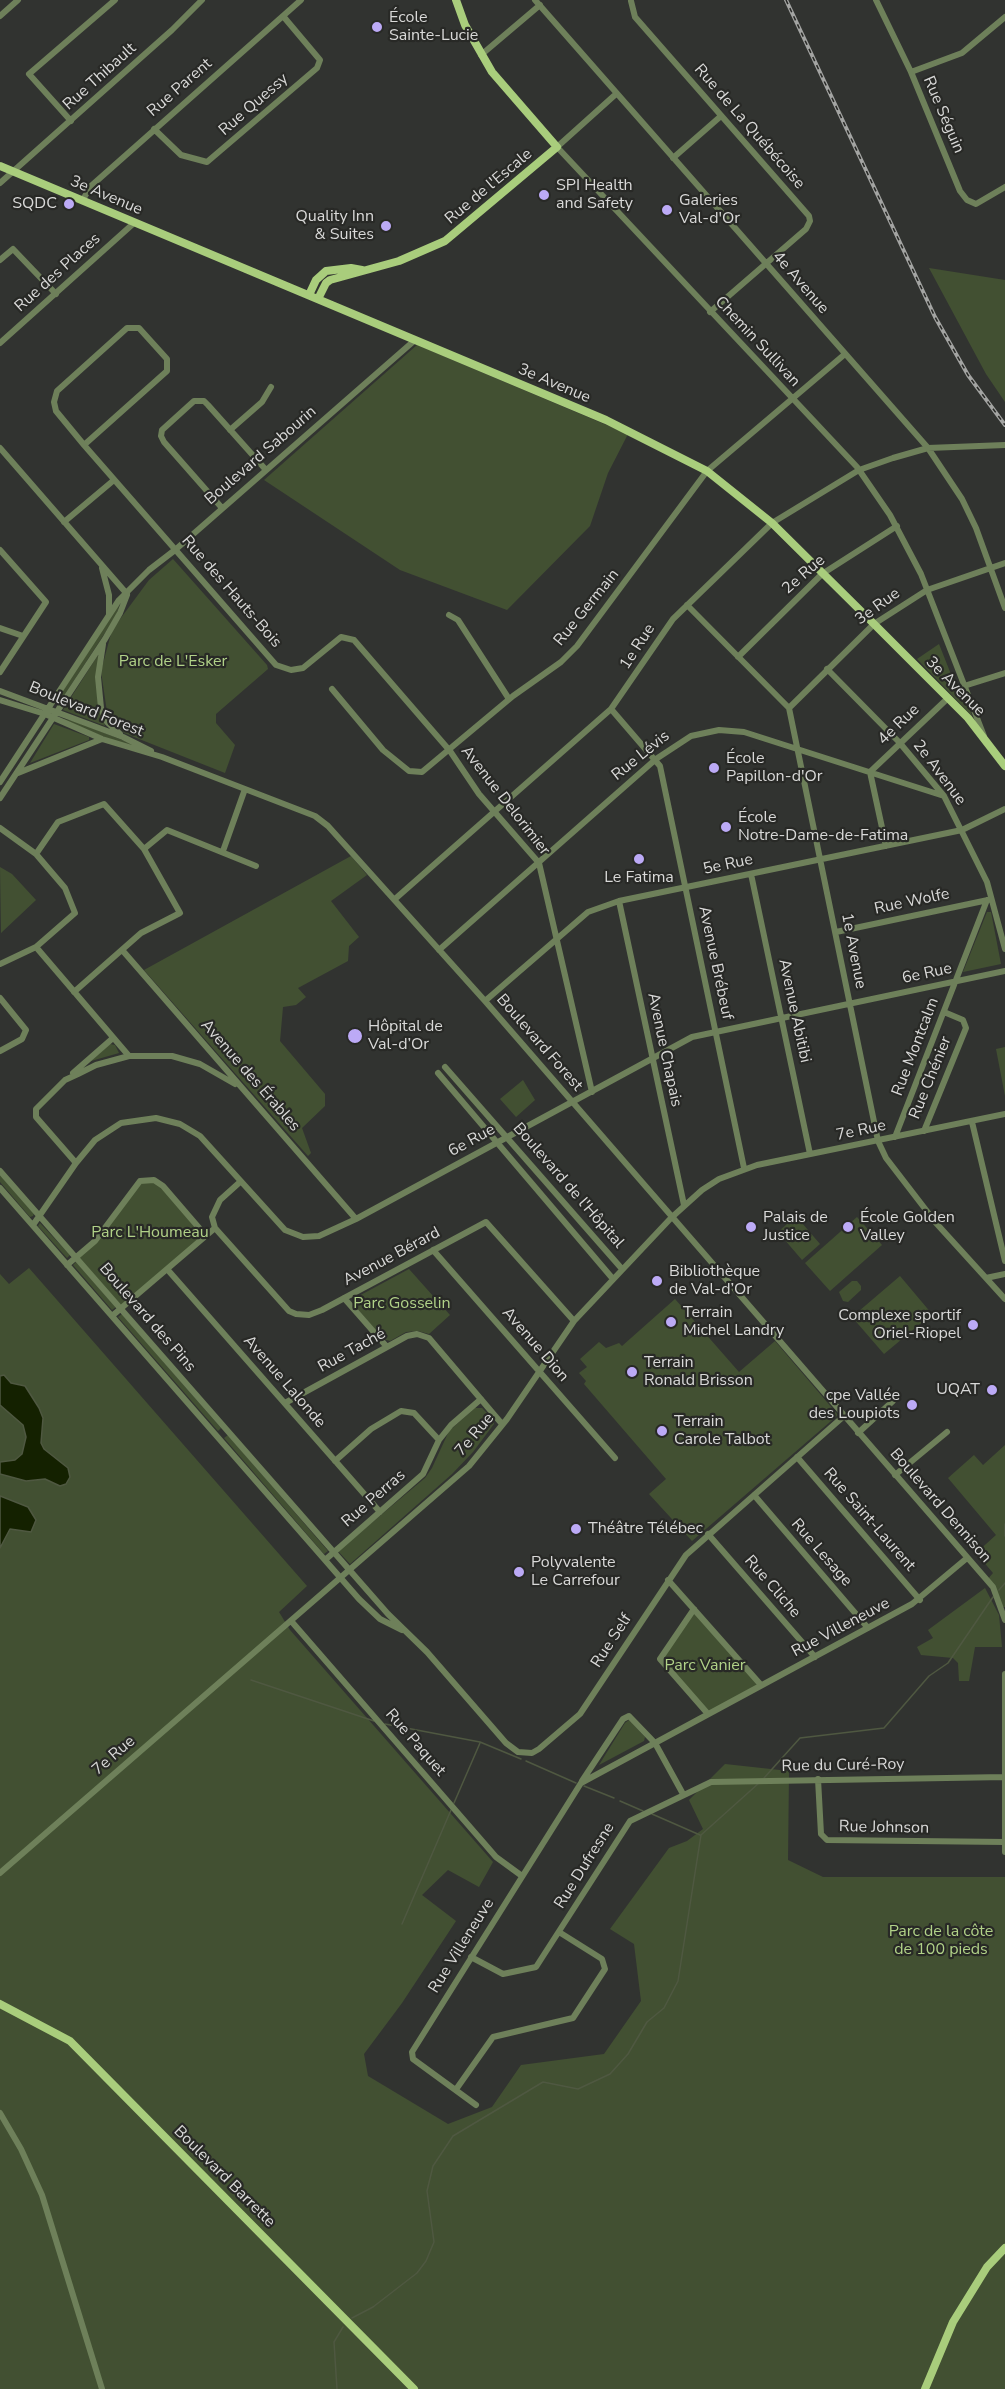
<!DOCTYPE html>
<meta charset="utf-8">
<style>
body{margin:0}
canvas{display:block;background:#313330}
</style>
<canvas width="1005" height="2389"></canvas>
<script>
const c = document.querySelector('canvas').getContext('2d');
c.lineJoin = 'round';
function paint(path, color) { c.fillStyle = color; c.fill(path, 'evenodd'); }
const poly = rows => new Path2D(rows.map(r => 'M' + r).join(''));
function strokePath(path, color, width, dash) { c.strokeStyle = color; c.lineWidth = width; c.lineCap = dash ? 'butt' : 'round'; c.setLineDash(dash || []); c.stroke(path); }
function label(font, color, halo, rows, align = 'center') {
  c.font = font + ' "Nunito Sans",sans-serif'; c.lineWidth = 4.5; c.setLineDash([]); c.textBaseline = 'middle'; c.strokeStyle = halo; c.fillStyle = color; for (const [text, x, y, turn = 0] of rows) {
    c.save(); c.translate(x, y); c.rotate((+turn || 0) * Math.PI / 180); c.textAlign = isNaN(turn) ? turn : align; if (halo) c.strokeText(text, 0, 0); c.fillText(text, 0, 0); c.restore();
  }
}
const green = poly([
 [929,268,1005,280,1005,402,986,374],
 [417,345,628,434,608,473,590,526,507,610,400,570,264,480],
 [173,559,267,665,268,669,216,714,216,723,235,745,225,773,124,733,107,712,101,671,112,630,149,580],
 [121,600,116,616,56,708,62,692],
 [939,644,956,687,963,688,972,716,917,659],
 [98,655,100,711,105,726,63,710],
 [58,718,74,721,135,745,134,747,119,743],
 [54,724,89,737,89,740,30,763],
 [351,856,367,875,331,901,359,937,349,946,348,961,298,988,306,997,296,1005,283,1007,280,1041,325,1094,325,1106,302,1128,311,1153,308,1156,144,970],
 [0,867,12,874,36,900,1,933],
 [987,912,991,912,1001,964,963,972],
 [110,1044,115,1045,119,1053,91,1061],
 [1005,1047,1005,1096,996,1049],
 [523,1080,535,1100,516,1117,500,1099],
 [0,1175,34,1213,33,1216,30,1217,0,1182],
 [154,1180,206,1236,121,1309,76,1258,95,1241,140,1181],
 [796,1216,820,1244,802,1260,778,1232],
 [857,1217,882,1245,830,1291,805,1263],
 [40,1223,70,1255,67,1258,38,1226],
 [76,1262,116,1307,112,1310,73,1265],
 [29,1268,307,1586,279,1612,290,1630,493,1862,479,1887,448,1870,422,1895,456,1921,402,2003,364,2054,368,2076,448,2124,492,2107,521,2065,604,2054,641,2001,634,1944,610,1929,669,1848,687,1841,703,1829,689,1800,725,1764,789,1771,788,1860,823,1877,1005,1877,1005,2389,0,2389,0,1274,9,1284],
 [409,1269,450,1315,429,1334,418,1331,406,1332,390,1341,383,1339,355,1306,357,1297],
 [900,1276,932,1314,884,1354,852,1317],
 [852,1281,857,1281,861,1286,861,1290,848,1302,843,1301,839,1292],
 [675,1299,739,1372,775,1341,838,1415,692,1541,649,1494,666,1479,584,1384,586,1381,579,1373,587,1367,580,1359,599,1342,606,1348,619,1343,622,1346],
 [122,1314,221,1428,218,1431,118,1317],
 [475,1408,482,1408,494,1420,494,1424,473,1452,452,1474,350,1564,338,1551,425,1478,432,1468,449,1431],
 [228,1435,328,1551,324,1554,224,1438],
 [1005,1445,1005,1607,1003,1607,987,1580,993,1573,976,1553,996,1535,948,1478,974,1455,983,1465],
 [985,1588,999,1615,1002,1647,975,1647,969,1681,959,1681,958,1663,953,1658,921,1655,917,1647,933,1638,928,1630],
 [694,1609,761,1685,708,1714,660,1659],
 [629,1720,645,1737,644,1741,599,1765,625,1723]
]);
const water = poly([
 [4,1375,11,1383,25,1386,39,1408,43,1418,41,1443,44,1449,68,1468,70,1477,66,1484,60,1486,45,1479,26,1481,0,1474,0,1462,15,1460,22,1454,26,1437,23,1425,0,1405,0,1376,4,1375],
 [0,1496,28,1507,36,1520,31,1532,10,1529,0,1548,0,1496]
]);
const stream = poly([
 [1005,1524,1005,1536],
 [999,1590,1005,1583],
 [251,1680,374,1721],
 [385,1724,480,1742,521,1759],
 [526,1761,576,1783],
 [764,1778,800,1738,884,1728,929,1676,948,1663,993,1597],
 [584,1786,614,1798],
 [620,1801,643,1811],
 [454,1803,480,1743],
 [652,1814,700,1835],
 [402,1924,451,1810],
 [352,2318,373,2307,417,2273,426,2261,434,2242,427,2191,433,2166,453,2136,543,2082,578,2089,610,2074,628,2054,647,2022,664,2008,678,1981,701,1835,759,1783],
 [337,2389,334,2342,343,2327]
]);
const minor = poly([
 [535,0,928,448,962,499,976,528,1005,608],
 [876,0,911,72,960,191,967,200,976,204,1005,187],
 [631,1,635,17,809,216,810,221,806,229,710,312],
 [0,16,18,0],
 [481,55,540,5],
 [911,72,962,53,1005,17],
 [616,94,557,147,857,467,890,515,921,574,984,736],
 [71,121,29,74,115,0],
 [154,129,181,155,207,162,317,68,320,60,283,16],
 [673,158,721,116],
 [0,183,172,30,202,0],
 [82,201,91,186,301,0],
 [0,260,13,249,56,294],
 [0,343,134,223],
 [230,430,262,402,271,387],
 [84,445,56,411,54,402,57,391,127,328,139,328,167,359,167,371,84,445,276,665,291,670,303,668,341,637,354,640,450,751,479,794,539,863,592,1092],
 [0,448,127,594],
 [222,508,164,442,161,436,162,430,194,401,204,401,208,405,266,470],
 [64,522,114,480],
 [0,550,46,602,0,672],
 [102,568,109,595,109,614],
 [687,605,789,708,878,1141,886,1158,936,1223,1005,1299],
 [449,615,458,620,509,699],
 [0,628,23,636],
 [103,644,98,677,101,708,107,722,120,734],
 [738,657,822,574,897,526],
 [827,669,899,742,944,796,987,882,1005,949],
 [964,686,1005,673],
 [332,689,383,750,409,771,422,772,513,696,561,662,577,646,707,471,845,354],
 [0,691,123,737,151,751],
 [0,700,45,714,102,739,162,757,315,816,328,826,485,1001,993,1587,1005,1620],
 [789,708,874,624,927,590,1005,563],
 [611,709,660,766,744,1168],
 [18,773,102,739],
 [0,782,119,600,149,570,175,550,415,340],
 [0,798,105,639,120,613,127,595],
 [0,828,36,854,65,888,75,913,36,947,0,964],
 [886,846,870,772,947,699],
 [144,849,167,830,256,866],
 [223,851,245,789],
 [36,854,58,822,104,804,144,849,180,913,141,933,74,992],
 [751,874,810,1154],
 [395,899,611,709,673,619,772,523,859,470,893,458,928,448,1005,445],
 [619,901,684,1205],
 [836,932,988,900],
 [36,947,129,1056],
 [439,950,656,759,691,736,719,730,744,732,944,796],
 [123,951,356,1219],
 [0,998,26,1030,22,1039,0,1051],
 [485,1001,588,912,619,901,962,830,1005,809],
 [445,1067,622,1269],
 [73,1073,113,1038],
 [438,1073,613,1279],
 [972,1122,1005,1261],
 [924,1131,966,1028,963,1020,944,1012],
 [895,1137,987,900],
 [76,1163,36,1117,36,1109,65,1080,78,1074,96,1065,129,1056,172,1056,200,1064,235,1084],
 [0,1171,388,1614,427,1652,506,1743,518,1752,532,1753,539,1749,580,1714,686,1555,844,1416],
 [240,1182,220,1200,212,1217,215,1228,289,1311,296,1314,309,1315,322,1310,486,1222,574,1321],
 [0,1188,359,1599,380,1619,402,1630],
 [33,1225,76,1163,95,1140,121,1123,156,1118,180,1124,200,1136,285,1230,303,1237,319,1236,356,1219,692,1037,1005,971],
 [433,1250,615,1458],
 [67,1265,95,1241,140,1181,154,1180,163,1186,206,1236],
 [167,1269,380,1512],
 [986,1278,1005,1274],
 [344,1298,387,1347],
 [112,1316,215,1228],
 [285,1403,407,1336,417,1334,429,1338,502,1424],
 [858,1433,893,1401],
 [797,1457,920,1600],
 [335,1461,371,1429,401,1411,414,1413,439,1440],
 [895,1475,947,1432],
 [754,1495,868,1628],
 [708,1534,815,1657],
 [325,1560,423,1474,439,1440,451,1425,481,1399],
 [668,1580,761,1685],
 [694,1609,660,1659,708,1714],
 [292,1622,496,1857,522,1876],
 [1005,1674,1005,1852],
 [818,1779,821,1834,827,1840,1005,1842],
 [582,1781,623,1719,629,1716,655,1743,683,1794],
 [0,1873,469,1466,507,1419,574,1321,671,1218,702,1190,719,1179,757,1165,1005,1114],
 [471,1957,503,1974,536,1967,630,1821,711,1782,1005,1777],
 [457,2088,493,2037,573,2018,605,1969,602,1959,559,1932],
 [476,2105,413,2059,412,2052,581,1783,912,1604,967,1558],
 [0,2113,21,2149,42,2195,102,2389]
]);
const major = poly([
 [0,166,606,420,707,471,772,523,874,624,968,718,1005,766],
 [309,295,316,280,326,271,351,268,362,270],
 [318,299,326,283,330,280,399,261,445,241,557,147,492,72,465,25,456,0],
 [0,2004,70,2041,414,2389],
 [925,2389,953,2322,987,2267,1005,2248]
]);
const rail = poly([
 [786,0,935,317,968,375,1005,425]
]);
const markers = [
 [377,27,6,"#bcaaf6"],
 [544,195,6,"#bcaaf6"],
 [69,204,6,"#bcaaf6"],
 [667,210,6,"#bcaaf6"],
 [386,226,6,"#bcaaf6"],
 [714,768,6,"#bcaaf6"],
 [726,827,6,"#bcaaf6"],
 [639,859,6,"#bcaaf6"],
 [355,1036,8,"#bcaaf6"],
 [751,1227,6,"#bcaaf6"],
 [848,1227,6,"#bcaaf6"],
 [657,1281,6,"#bcaaf6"],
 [671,1322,6,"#bcaaf6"],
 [973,1325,6,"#bcaaf6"],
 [632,1372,6,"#bcaaf6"],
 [992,1390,6,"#bcaaf6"],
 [912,1405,6,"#bcaaf6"],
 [662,1431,6,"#bcaaf6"],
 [576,1529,6,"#bcaaf6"],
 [519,1572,6,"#bcaaf6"]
];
const poiNames = [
 ["École",389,18],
 ["Sainte-Lucie",389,36],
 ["SPI Health",556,186],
 ["and Safety",556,204],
 ["Galeries",679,201],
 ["Val-d'Or",679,219],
 ["SQDC",57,204,"right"],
 ["Quality Inn",374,217,"right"],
 ["& Suites",374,235,"right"],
 ["École",726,759],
 ["Papillon-d'Or",726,777],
 ["École",738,818],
 ["Notre-Dame-de-Fatima",738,836],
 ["Le Fatima",639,878,"center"],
 ["Hôpital de",368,1027],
 ["Val-d’Or",368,1045],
 ["Palais de",763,1218],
 ["Justice",763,1236],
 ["École Golden",860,1218],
 ["Valley",860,1236],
 ["Bibliothèque",669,1272],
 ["de Val-d’Or",669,1290],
 ["Terrain",683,1313],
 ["Michel Landry",683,1331],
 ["Complexe sportif",961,1316,"right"],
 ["Oriel-Riopel",961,1334,"right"],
 ["Terrain",644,1363],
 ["Ronald Brisson",644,1381],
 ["UQAT",980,1390,"right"],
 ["cpe Vallée",900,1396,"right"],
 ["des Loupiots",900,1414,"right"],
 ["Terrain",674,1422],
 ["Carole Talbot",674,1440],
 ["Théâtre Télébec",588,1529],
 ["Polyvalente",531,1563],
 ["Le Carrefour",531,1581]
];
const streetNames = [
 ["Rue Thibault",100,77,-42],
 ["Rue Parent",180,88,-41],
 ["Rue Quessy",254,105,-41],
 ["Rue Séguin",943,115,67],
 ["Rue de La Québécoise",749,127,49],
 ["Rue de l'Escale",489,187,-40],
 ["3e Avenue",106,196,23],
 ["Rue des Places",58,273,-42],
 ["4e Avenue",800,283,49],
 ["Chemin Sullivan",757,342,47],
 ["3e Avenue",554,384,23],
 ["Boulevard Sabourin",261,456,-41],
 ["2e Rue",804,575,-41],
 ["Rue des Hauts-Bois",231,592,49],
 ["3e Rue",878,607,-36],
 ["Rue Germain",587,608,-51],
 ["1e Rue",638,647,-57],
 ["3e Avenue",955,687,45],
 ["Boulevard Forest",86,710,22],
 ["4e Rue",899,725,-44],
 ["Rue Lévis",641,756,-39],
 ["2e Avenue",939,773,53],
 ["Avenue Delorimier",505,801,52],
 ["5e Rue",728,865,-12],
 ["Rue Wolfe",912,902,-12],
 ["1e Avenue",853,951,79],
 ["Avenue Brébeuf",715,963,78],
 ["6e Rue",927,974,-12],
 ["Avenue Abitibi",794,1011,78],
 ["Boulevard Forest",539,1043,49],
 ["Rue Montcalm",916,1047,-69],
 ["Avenue Chapais",664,1050,78],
 ["Avenue des Érables",250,1076,49],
 ["Rue Chénier",931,1078,-68],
 ["7e Rue",861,1131,-12],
 ["6e Rue",472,1141,-29],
 ["Boulevard de l'Hôpital",568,1186,49],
 ["Avenue Bérard",392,1257,-28],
 ["Boulevard des Pins",147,1318,49],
 ["Avenue Dion",535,1345,49],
 ["Rue Taché",352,1351,-29],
 ["Avenue Lalonde",284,1382,49],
 ["7e Rue",475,1435,-50],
 ["Rue Perras",374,1499,-41],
 ["Boulevard Dennison",940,1506,49],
 ["Rue Saint-Laurent",869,1520,49],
 ["Rue Lesage",821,1553,49],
 ["Rue Cliche",772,1587,49],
 ["Rue Villeneuve",841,1628,-28],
 ["Rue Self",612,1641,-57],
 ["Rue Paquet",415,1743,49],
 ["7e Rue",114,1756,-41],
 ["Rue du Curé-Roy",843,1766,-1],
 ["Rue Johnson",884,1828,1],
 ["Rue Dufresne",585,1866,-58],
 ["Rue Villeneuve",462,1946,-58],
 ["Boulevard Barrette",224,2177,45]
];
const parkNames = [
 ["Parc de L'Esker",173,662],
 ["Parc L'Houmeau",150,1233],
 ["Parc Gosselin",402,1304],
 ["Parc Vanier",705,1666],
 ["Parc de la côte",941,1932],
 ["de 100 pieds",941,1950]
];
paint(green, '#425032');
paint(water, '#142100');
strokePath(water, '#4f5841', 1.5);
strokePath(stream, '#4f5841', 1.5);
strokePath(minor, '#6e805a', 6);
strokePath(major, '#a9cd7c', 8);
strokePath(rail, '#a3a4a2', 4);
strokePath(rail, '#282926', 1.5, [4.5]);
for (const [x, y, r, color] of markers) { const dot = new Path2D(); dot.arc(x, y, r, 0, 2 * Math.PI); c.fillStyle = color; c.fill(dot); strokePath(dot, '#282926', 2); }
label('16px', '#d9d9d8', '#282926', poiNames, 'left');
label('16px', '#d9d9d8', '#282926', streetNames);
label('16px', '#b1d288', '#282926', parkNames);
</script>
